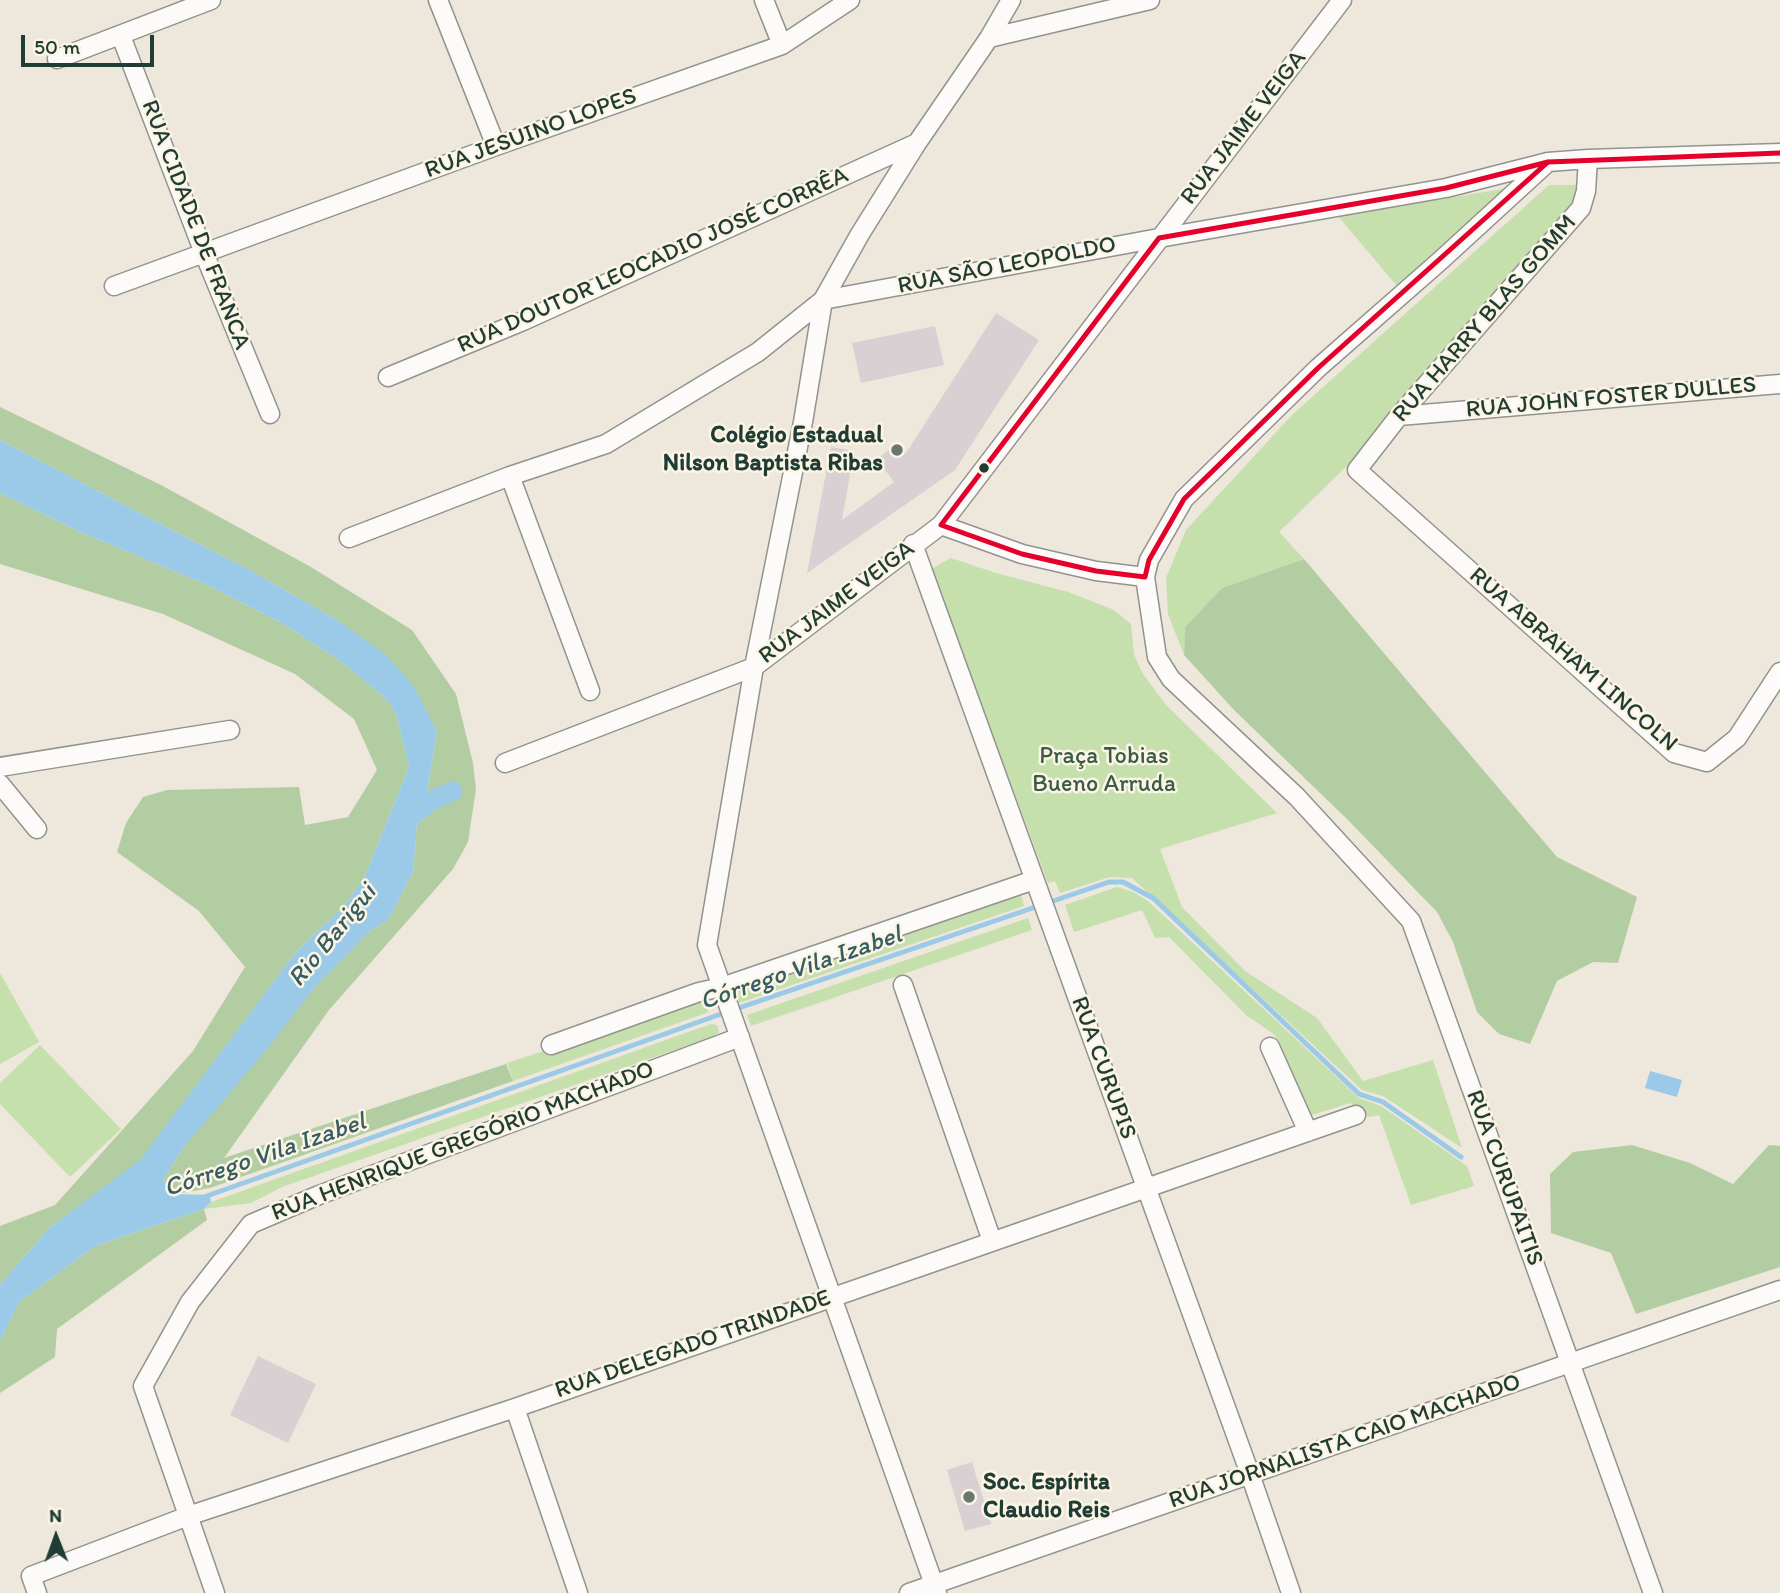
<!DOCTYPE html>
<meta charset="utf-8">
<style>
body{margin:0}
#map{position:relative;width:1780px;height:1593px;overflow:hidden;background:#eee7db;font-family:Itim,sans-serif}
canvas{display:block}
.north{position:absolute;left:21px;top:1502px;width:70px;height:70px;-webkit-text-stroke:5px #fcf5e5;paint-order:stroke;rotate:359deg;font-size:19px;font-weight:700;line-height:28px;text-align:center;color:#1f3d34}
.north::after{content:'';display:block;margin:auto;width:24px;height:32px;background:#1f3d34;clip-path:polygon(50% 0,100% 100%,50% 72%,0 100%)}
.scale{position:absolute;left:21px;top:35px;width:133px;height:32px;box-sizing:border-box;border:4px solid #1f3d34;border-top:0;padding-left:9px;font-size:21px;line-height:24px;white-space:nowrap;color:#1f3d34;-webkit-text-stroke:5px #fcf5e5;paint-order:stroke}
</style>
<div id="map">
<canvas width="1780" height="1593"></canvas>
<div class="north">N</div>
<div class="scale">50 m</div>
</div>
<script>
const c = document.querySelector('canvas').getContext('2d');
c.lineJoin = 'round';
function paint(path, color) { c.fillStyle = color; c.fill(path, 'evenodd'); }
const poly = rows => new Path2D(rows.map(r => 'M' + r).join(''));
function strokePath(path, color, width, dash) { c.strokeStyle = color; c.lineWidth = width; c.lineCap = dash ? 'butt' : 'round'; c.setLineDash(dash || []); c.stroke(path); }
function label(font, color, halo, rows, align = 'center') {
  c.font = font + ' Itim,sans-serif'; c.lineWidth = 5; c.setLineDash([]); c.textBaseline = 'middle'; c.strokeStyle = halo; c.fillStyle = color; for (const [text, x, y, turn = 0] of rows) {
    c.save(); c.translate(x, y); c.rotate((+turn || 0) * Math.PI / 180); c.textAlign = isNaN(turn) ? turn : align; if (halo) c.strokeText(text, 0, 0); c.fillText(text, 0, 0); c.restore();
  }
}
const green = poly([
 [1549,185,1581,185,1576,200,1350,463,1279,532,1304,559,1222,588,1185,627,1184,655,1168,614,1166,578,1186,530,1293,414],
 [1509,188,1398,287,1338,216],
 [951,558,996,573,1068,592,1114,610,1131,624,1134,655,1143,674,1166,705,1277,813,1160,849,1182,907,1245,971,1317,1018,1363,1081,1433,1060,1462,1148,1383,1096,1362,1090,1132,878,1110,877,1060,893,1055,881,1048,883,931,569],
 [1117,887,1133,892,1148,901,1359,1098,1381,1106,1467,1166,1474,1186,1411,1205,1379,1115,1369,1117,1350,1103,1309,1116,1275,1035,1246,1015,1169,937,1155,938,1142,910,1074,932,1065,905],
 [1021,895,1024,906,739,1003,735,991],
 [1028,918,1032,930,751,1026,747,1015],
 [0,973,39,1042,0,1064],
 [702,1000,709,1012,513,1081,507,1063],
 [711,1024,717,1025,719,1031,715,1036,282,1187,251,1203,204,1209,211,1202],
 [40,1045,121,1129,70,1177,0,1104,0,1083]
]);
const forest = poly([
 [0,407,161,485,311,567,412,630,456,694,473,763,476,789,468,842,453,869,329,1010,224,1158,506,1064,513,1081,210,1188,176,1194,163,1180,183,1148,315,987,369,932,389,919,413,872,417,824,429,814,427,792,437,731,337,620,255,573,0,440],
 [0,493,76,530,205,584,282,623,339,660,383,696,396,713,409,767,365,876,345,905,296,952,140,1161,49,1228,0,1285,0,1226,55,1205,193,1051,245,967,199,911,117,852,126,823,143,797,167,790,299,787,305,825,348,817,377,770,354,719,295,674,163,614,0,564],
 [1304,559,1557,857,1637,897,1618,963,1593,962,1557,981,1530,1044,1499,1034,1477,1012,1453,942,1437,912,1348,820,1234,710,1184,655,1185,627,1222,588],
 [1632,1145,1690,1163,1733,1184,1769,1145,1780,1146,1780,1267,1636,1314,1611,1253,1551,1233,1550,1174,1573,1152],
 [204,1209,207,1220,57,1329,55,1357,0,1393,0,1341,19,1302,95,1246]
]);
const water = poly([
 [0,440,255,573,337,620,386,655,414,687,437,731,427,792,429,814,417,824,413,872,389,919,369,932,315,987,268,1048,183,1148,163,1180,176,1194,210,1195,211,1202,204,1209,95,1246,19,1302,0,1341,0,1285,49,1228,140,1160,296,952,345,905,365,876,409,767,396,713,383,696,339,660,282,623,205,584,76,530,0,493],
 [1650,1071,1682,1080,1677,1097,1645,1088]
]);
const stream = poly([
 [204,1197,724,1013,1109,882,1123,882,1153,898,1359,1094,1383,1102,1461,1157]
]);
const canal = poly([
 [406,819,436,798,453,791]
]);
const building = poly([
 [996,313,1039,340,955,470,807,573,831,447,854,451,842,520,894,482,877,459,899,442,906,453],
 [935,326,944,365,861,383,852,343],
 [258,1356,316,1384,288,1443,230,1415],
 [972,1462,991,1524,965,1531,947,1470]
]);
const street = poly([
 [438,0,496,146],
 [764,0,782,45],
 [121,36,204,253,270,414],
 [989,38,1150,0],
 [57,59,211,0],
 [1588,159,1586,191,1581,208,1399,416,1357,470,1674,753,1707,762,1737,738,1780,672],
 [1548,162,1440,261,1318,368,1184,499,1149,560,1145,577,1157,657,1171,679,1297,797,1411,921,1653,1593],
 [114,286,496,146,782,45,850,0],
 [388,377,523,321,917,143],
 [1399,416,1780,384],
 [510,476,590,691],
 [941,525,1022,554,1096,571,1145,577],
 [349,538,510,476,606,444,758,352,823,300,1159,238,1446,188,1548,162,1588,159,1780,153],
 [913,544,1250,1474,1291,1593],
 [505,763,754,667,941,525,1342,0],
 [0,767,230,730],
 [0,784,37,829],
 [903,985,992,1241],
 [551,1045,699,992,722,987,1034,880],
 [1270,1047,1308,1132],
 [515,1408,578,1593],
 [37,1593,31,1576,188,1516,515,1408,1356,1115],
 [215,1593,143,1386,190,1302,251,1224,319,1195,740,1037],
 [909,1593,1780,1290],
 [937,1593,707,945,754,667,803,422,823,300,860,234,917,143,989,38,1011,0]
]);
const bus1 = poly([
 [1548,162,1318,368,1184,499,1149,560,1145,577,1096,571,1022,554,941,525,1159,238,1446,188,1548,162],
 [1548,162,1780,153]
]);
const markers = [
 [897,450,7,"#67786e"],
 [984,468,6,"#1f3d34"],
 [969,1497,7,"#67786e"]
];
const streetNames = [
 ["RUA JAIME VEIGA",1244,128,-52],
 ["RUA JESUINO LOPES",531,134,-20],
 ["RUA CIDADE DE FRANCA",195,225,69],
 ["RUA DOUTOR LEOCADIO JOSÉ CORRÊA",653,261,-24],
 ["RUA SÃO LEOPOLDO",1007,266,-11],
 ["RUA HARRY BLAS GOMM",1485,319,-49],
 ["RUA JOHN FOSTER DULLES",1611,398,-5],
 ["RUA JAIME VEIGA",837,603,-37],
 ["RUA ABRAHAM LINCOLN",1573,660,41],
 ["RUA CURUPIS",1103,1068,70],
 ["RUA HENRIQUE GREGÓRIO MACHADO",463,1142,-21],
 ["RUA CURUPAITIS",1504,1178,70],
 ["RUA DELEGADO TRINDADE",693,1345,-19],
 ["RUA JORNALISTA CAIO MACHADO",1345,1442,-19]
];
const poiNames = [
 ["Colégio Estadual",883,436],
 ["Nilson Baptista Ribas",883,464],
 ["Soc. Espírita",983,1483,"left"],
 ["Claudio Reis",983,1511,"left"]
];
const parkNames = [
 ["Praça Tobias",1104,757],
 ["Bueno Arruda",1104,785]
];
const waterNames = [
 ["Rio Barigui",333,936,-51],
 ["Córrego Vila Izabel",801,969,-19],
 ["Córrego Vila Izabel",265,1156,-19]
];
paint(green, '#c5dfad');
paint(forest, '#b3cda2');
paint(water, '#9bc9e8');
strokePath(stream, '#9bc9e8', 5);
strokePath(canal, '#9bc9e8', 19);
paint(building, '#d8d0d3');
strokePath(street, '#92938c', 21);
strokePath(street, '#fcfbfa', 18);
strokePath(bus1, '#e4002b', 5);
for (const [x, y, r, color] of markers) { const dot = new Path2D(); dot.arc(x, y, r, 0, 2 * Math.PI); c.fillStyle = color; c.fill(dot); strokePath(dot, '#fcf5e5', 2.5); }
label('24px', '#1f3d34', '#fcf5e5', streetNames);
label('bold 24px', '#1f3d34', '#fcf5e5', poiNames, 'right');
label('24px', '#395c45', '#fcf5e5', parkNames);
label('italic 26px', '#355d62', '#fcf5e5', waterNames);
</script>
